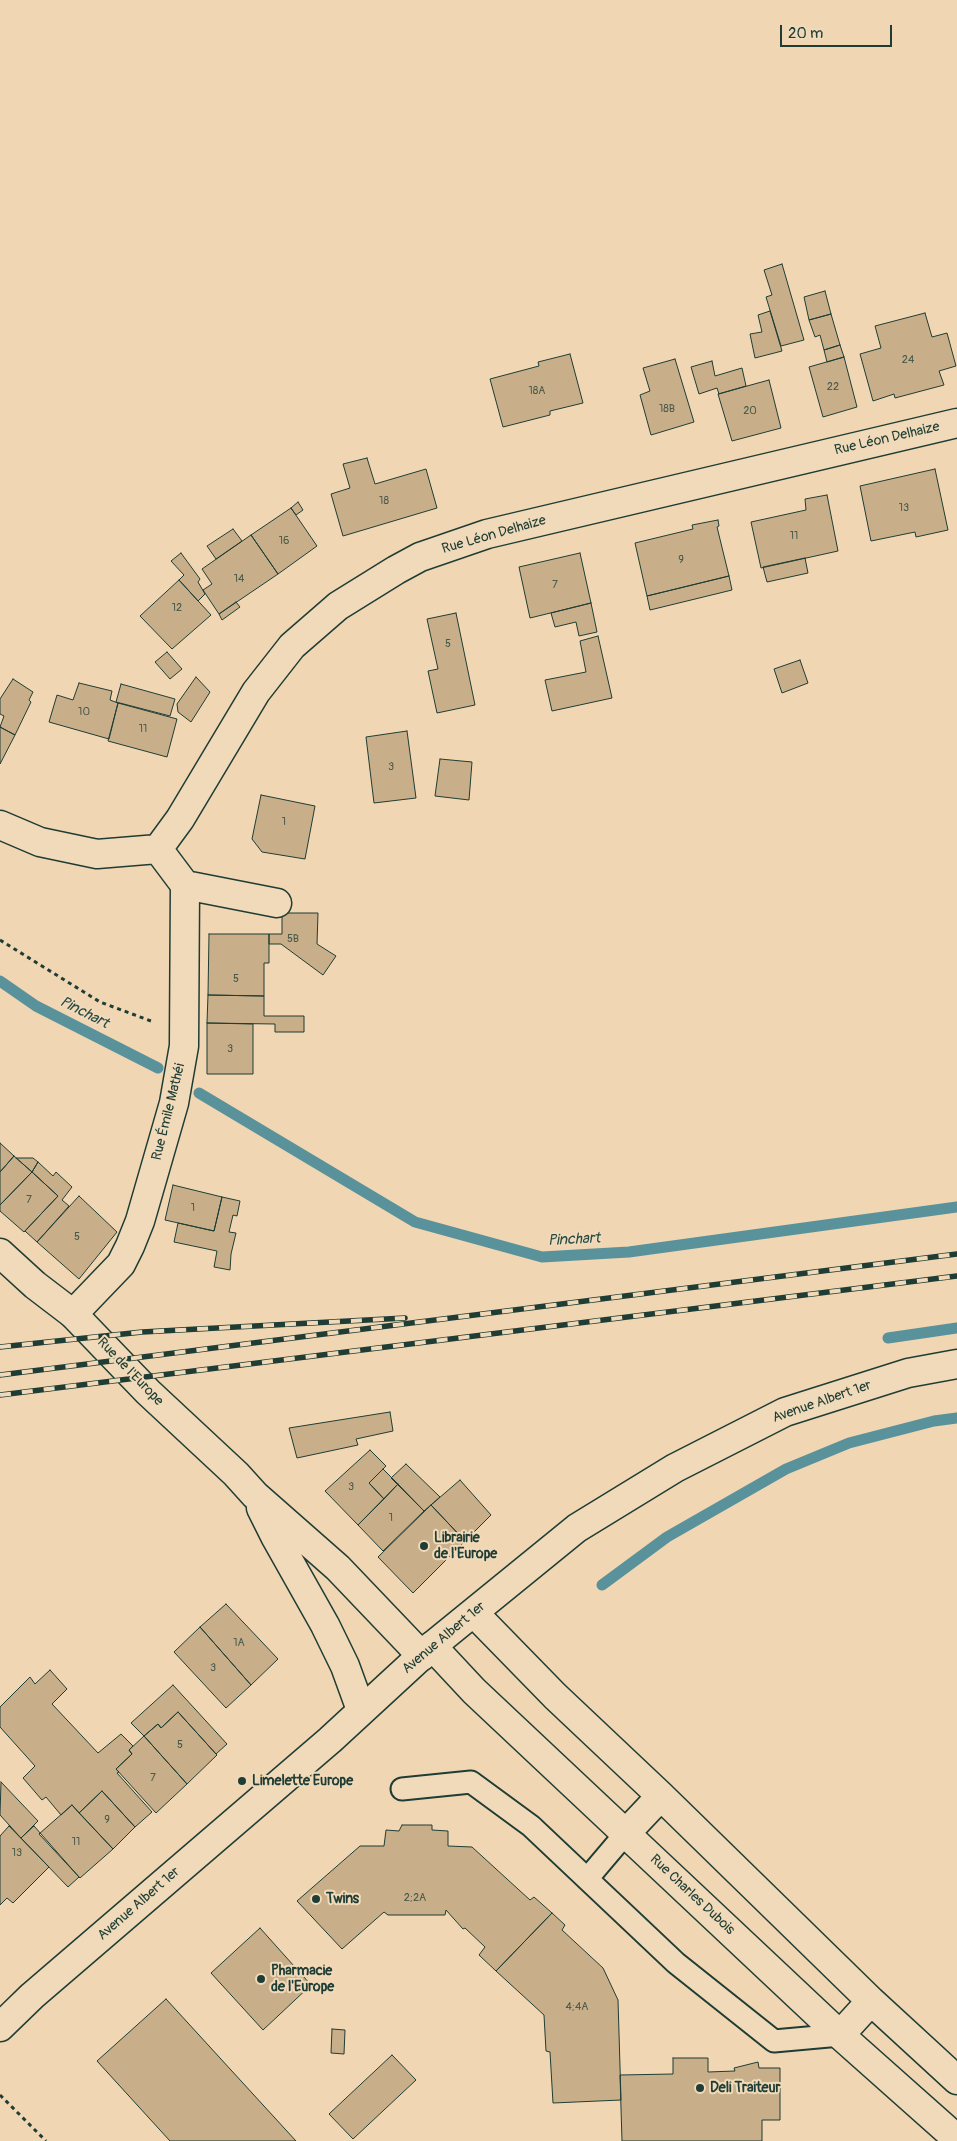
<!DOCTYPE html>
<meta charset="utf-8">
<style>
body{margin:0}
#map{position:relative;width:957px;height:2141px;overflow:hidden;background:#f0d6b3;font-family:Pangolin,sans-serif}
canvas{display:block}
.scale{position:absolute;left:780px;top:25px;width:112px;height:22px;box-sizing:border-box;border:2px solid #1f3d34;border-top:0;padding-left:6px;font-size:15px;line-height:18px;white-space:nowrap;color:#1f3d34;-webkit-text-stroke:4px #f1dab9;paint-order:stroke}
</style>
<div id="map">
<canvas width="957" height="2141"></canvas>
<div class="scale">20 m</div>
</div>
<script>
const c = document.querySelector('canvas').getContext('2d');
c.lineJoin = 'round';
const poly = rows => new Path2D(rows.map(r => 'M' + r).join(''));
function strokePath(path, color, width, dash) { c.strokeStyle = color; c.lineWidth = width; c.lineCap = dash ? 'butt' : 'round'; c.setLineDash(dash || []); c.stroke(path); }
function paint(path, color) { c.fillStyle = color; c.fill(path, 'evenodd'); }
function label(font, color, halo, rows, align = 'center') {
  c.font = font + ' Pangolin,sans-serif'; c.lineWidth = 4; c.setLineDash([]); c.textBaseline = 'middle'; c.strokeStyle = halo; c.fillStyle = color; for (const [text, x, y, turn = 0] of rows) {
    c.save(); c.translate(x, y); c.rotate((+turn || 0) * Math.PI / 180); c.textAlign = isNaN(turn) ? turn : align; if (halo) c.strokeText(text, 0, 0); c.fillText(text, 0, 0); c.restore();
  }
}
const stream = poly([
 [0,981,36,1006,158,1068],
 [199,1093,415,1222,542,1257,629,1252,957,1207],
 [888,1338,957,1328],
 [602,1585,667,1537,786,1469,849,1443,934,1421,957,1418]
]);
const building = poly([
 [782,264,804,340,781,346,766,297,772,295,764,270,782,264],
 [825,291,831,314,809,320,804,297,825,291],
 [770,311,782,351,755,358,750,334,762,332,758,315,770,311],
 [925,313,932,337,947,333,956,366,939,371,944,385,895,398,894,394,873,401,860,354,881,348,875,326,925,313],
 [831,314,840,345,824,350,820,335,815,337,809,320,831,314],
 [840,345,844,357,827,362,824,350,840,345],
 [570,354,583,403,550,411,550,415,503,427,490,379,539,366,538,362,570,354],
 [844,357,857,407,823,417,809,367,844,357],
 [675,359,694,422,651,435,640,395,650,391,643,368,675,359],
 [712,361,715,376,742,368,746,386,719,394,717,388,699,394,691,367,712,361],
 [769,380,781,428,732,441,718,394,769,380],
 [367,458,375,484,426,469,437,508,343,536,331,494,350,488,343,464,367,458],
 [935,469,948,530,916,537,915,532,871,541,860,486,935,469],
 [827,495,838,551,761,568,751,522,806,510,805,499,827,495],
 [298,502,303,510,296,515,291,508,298,502],
 [291,508,317,546,278,574,251,535,291,508],
 [718,520,719,526,717,527,729,576,647,596,635,543,693,529,692,525,718,520],
 [233,529,242,541,216,559,207,546,233,529],
 [251,535,278,574,219,614,203,590,212,584,202,569,251,535],
 [181,553,200,579,198,582,205,594,198,601,179,580,184,575,171,561,181,553],
 [580,553,591,603,530,618,519,567,580,553],
 [805,558,808,573,767,582,763,567,805,558],
 [729,576,732,590,650,610,647,596,729,576],
 [179,580,211,615,172,649,140,616,179,580],
 [236,602,240,607,222,620,219,614,236,602],
 [591,603,597,632,579,636,576,622,555,627,551,613,591,603],
 [456,613,475,705,437,713,428,671,438,669,427,619,456,613],
 [598,636,612,698,552,711,545,680,586,672,580,641,598,636],
 [167,652,182,669,170,679,155,662,167,652],
 [800,660,808,683,782,693,774,669,800,660],
 [196,677,210,692,191,722,178,712,177,704,196,677],
 [13,679,33,692,29,700,31,702,15,735,0,727,4,716,0,714,0,699,13,679],
 [79,683,112,691,110,700,118,703,109,739,49,722,57,695,73,700,79,683],
 [121,684,175,699,170,716,116,702,121,684],
 [118,703,177,719,167,757,108,741,118,703],
 [0,727,15,735,0,764,0,727],
 [407,731,416,798,374,803,366,737,407,731],
 [440,759,472,762,469,800,435,796,440,759],
 [261,795,315,806,305,859,262,852,252,839,261,795],
 [282,913,318,913,317,944,336,956,323,975,281,944,269,944,269,934,282,934,282,913],
 [209,934,269,934,269,963,264,963,264,996,208,995,209,934],
 [208,995,264,996,264,1016,304,1016,304,1032,275,1032,275,1024,207,1023,208,995],
 [207,1023,253,1024,253,1074,207,1074,207,1023],
 [0,1143,14,1156,0,1172,0,1143],
 [14,1156,32,1172,0,1205,0,1172,14,1156],
 [16,1158,33,1158,38,1162,32,1172,16,1158],
 [38,1162,53,1176,56,1172,72,1187,62,1200,69,1206,37,1242,25,1231,58,1196,32,1172,38,1162],
 [32,1172,58,1196,24,1232,0,1211,0,1205,32,1172],
 [173,1185,222,1197,214,1231,165,1220,173,1185],
 [79,1196,117,1232,79,1279,37,1242,79,1196],
 [222,1197,240,1201,237,1216,233,1215,229,1232,236,1233,231,1254,230,1270,214,1267,217,1251,174,1242,178,1223,214,1231,222,1197],
 [390,1412,393,1431,356,1439,358,1445,297,1458,289,1428,390,1412],
 [370,1450,386,1466,369,1483,384,1499,358,1525,325,1491,370,1450],
 [406,1464,440,1497,424,1511,391,1478,406,1464],
 [383,1469,398,1484,384,1499,369,1483,383,1469],
 [460,1480,491,1515,465,1541,431,1505,460,1480],
 [398,1484,424,1511,383,1551,358,1525,398,1484],
 [431,1505,465,1541,413,1593,378,1557,431,1505],
 [226,1604,278,1659,251,1685,200,1627,226,1604],
 [200,1627,251,1685,226,1708,174,1652,200,1627],
 [50,1670,67,1689,52,1704,98,1753,121,1734,133,1746,129,1750,132,1754,116,1769,119,1772,117,1773,152,1812,135,1827,102,1791,79,1813,72,1805,61,1815,46,1797,42,1800,23,1778,35,1766,0,1727,0,1707,30,1677,35,1684,50,1670],
 [173,1685,227,1744,216,1754,178,1712,161,1728,158,1724,144,1736,131,1723,173,1685],
 [178,1712,217,1755,187,1784,144,1736,158,1724,161,1728,178,1712],
 [144,1736,187,1784,156,1813,116,1769,132,1754,129,1750,144,1736],
 [1,1782,38,1821,21,1838,0,1815,1,1782],
 [102,1791,135,1827,113,1849,79,1813,102,1791],
 [72,1805,113,1849,80,1878,39,1834,72,1805],
 [402,1825,432,1825,432,1830,448,1831,448,1846,472,1847,530,1900,534,1897,552,1913,496,1971,479,1955,485,1947,465,1928,463,1929,446,1910,445,1915,388,1915,384,1912,342,1949,297,1901,360,1846,384,1846,386,1830,399,1831,402,1825],
 [9,1826,49,1867,13,1903,7,1898,0,1905,0,1836,9,1826],
 [34,1826,79,1877,68,1887,21,1838,34,1826],
 [552,1913,565,1925,562,1930,603,1968,618,2000,621,2100,553,2103,550,2052,546,2051,544,2015,496,1971,552,1913],
 [260,1928,311,1985,263,2030,211,1973,260,1928],
 [166,1999,296,2141,170,2141,97,2061,166,1999],
 [332,2029,345,2030,344,2054,331,2053,332,2029],
 [392,2055,416,2080,353,2139,329,2114,392,2055],
 [673,2058,708,2058,708,2072,735,2071,734,2068,758,2062,759,2068,780,2068,780,2120,762,2120,762,2141,622,2141,620,2075,673,2074,673,2058]
]);
const path = poly([
 [0,940,100,1002,151,1021],
 [0,2095,46,2141]
]);
const service = poly([
 [402,1789,471,1782,531,1826,676,1963,774,2041,840,2035],
 [587,1879,626,1833]
]);
const minor = poly([
 [0,825,40,842,97,854,158,849],
 [158,849,180,819,256,692,292,646,338,606,396,570,420,557,487,534,957,423],
 [185,885,277,903],
 [73,1314,121,1264,130,1246,140,1221,174,1103,184,1046,185,885,158,849],
 [474,1613,555,1696,661,1796,871,2001,957,2080],
 [432,1646,474,1691,840,2035,957,2139],
 [626,1833,661,1796],
 [840,2035,871,2001]
]);
const tertiary = poly([
 [0,1253,35,1285,73,1314,148,1392,236,1474,255,1495,338,1568,422,1656],
 [261,1508,276,1538,325,1625,345,1666,361,1710]
]);
const secondary = poly([
 [0,2027,32,1996,330,1740,432,1646,577,1528,675,1468,785,1412,908,1373,957,1364]
]);
const rail = poly([
 [0,1347,142,1332,405,1318],
 [0,1375,957,1254],
 [0,1395,957,1276]
]);
const markers = [
 [424,1546,5,"#1f3d34"],
 [242,1781,5,"#1f3d34"],
 [316,1899,5,"#1f3d34"],
 [261,1979,5,"#1f3d34"],
 [700,2088,5,"#1f3d34"]
];
const numberNames = [
 ["24",908,360],
 ["22",833,387],
 ["18A",537,391],
 ["18B",667,409],
 ["20",750,411],
 ["18",384,501],
 ["13",904,508],
 ["11",794,536],
 ["16",284,541],
 ["9",681,560],
 ["14",239,579],
 ["7",555,585],
 ["12",177,608],
 ["5",448,644],
 ["10",84,712],
 ["11",143,729],
 ["3",391,767],
 ["1",284,822],
 ["5B",293,939],
 ["5",236,979],
 ["3",230,1049],
 ["7",29,1200],
 ["1",193,1208],
 ["5",77,1237],
 ["3",351,1487],
 ["1",391,1518],
 ["1A",239,1643],
 ["3",213,1668],
 ["5",180,1745],
 ["7",153,1778],
 ["9",107,1820],
 ["11",76,1842],
 ["13",17,1853],
 ["2;2A",415,1898],
 ["4;4A",577,2007]
];
const streetNames = [
 ["Rue Léon Delhaize",887,439,-13],
 ["Rue Léon Delhaize",494,535,-16],
 ["Rue Émile Mathéi",169,1112,-76],
 ["Rue de l'Europe",130,1372,46],
 ["Avenue Albert 1er",822,1402,-19],
 ["Avenue Albert 1er",444,1638,-40],
 ["Rue Charles Dubois",692,1895,43],
 ["Avenue Albert 1er",139,1904,-41]
];
const poiNames = [
 ["Librairie",434,1538],
 ["de l'Europe",434,1554],
 ["Limelette Europe",252,1781],
 ["Twins",326,1899],
 ["Pharmacie",271,1971],
 ["de l'Europe",271,1987],
 ["Deli Traiteur",710,2088]
];
const waterNames = [
 ["Pinchart",84,1013,27],
 ["Pinchart",574,1240,-3]
];
strokePath(stream, '#59929a', 11);
paint(building, '#c8af8a');
strokePath(building, '#1f3d34', 1);
strokePath(service, '#1f3d34', 25);
strokePath(minor, '#1f3d34', 31);
strokePath(tertiary, '#1f3d34', 31);
strokePath(secondary, '#1f3d34', 31);
strokePath(path, '#1f3d34', 3, [4, 4]);
strokePath(service, '#f1dab9', 21);
strokePath(minor, '#f1dab9', 28);
strokePath(tertiary, '#f1dab9', 28);
strokePath(secondary, '#f1dab9', 28);
strokePath(rail, '#1f3d34', 5.5);
strokePath(rail, '#f1dab9', 4, [11]);
for (const [x, y, r, color] of markers) { const dot = new Path2D(); dot.arc(x, y, r, 0, 2 * Math.PI); c.fillStyle = color; c.fill(dot); strokePath(dot, '#f1dab9', 2); }
label('11px', '#495a4a', null, numberNames);
label('14px', '#1f3d34', '#f1dab9', streetNames);
label('bold 14px', '#1f3d34', '#f1dab9', poiNames, 'left');
label('italic 15px', '#294b45', '#f1dab9', waterNames);
</script>
